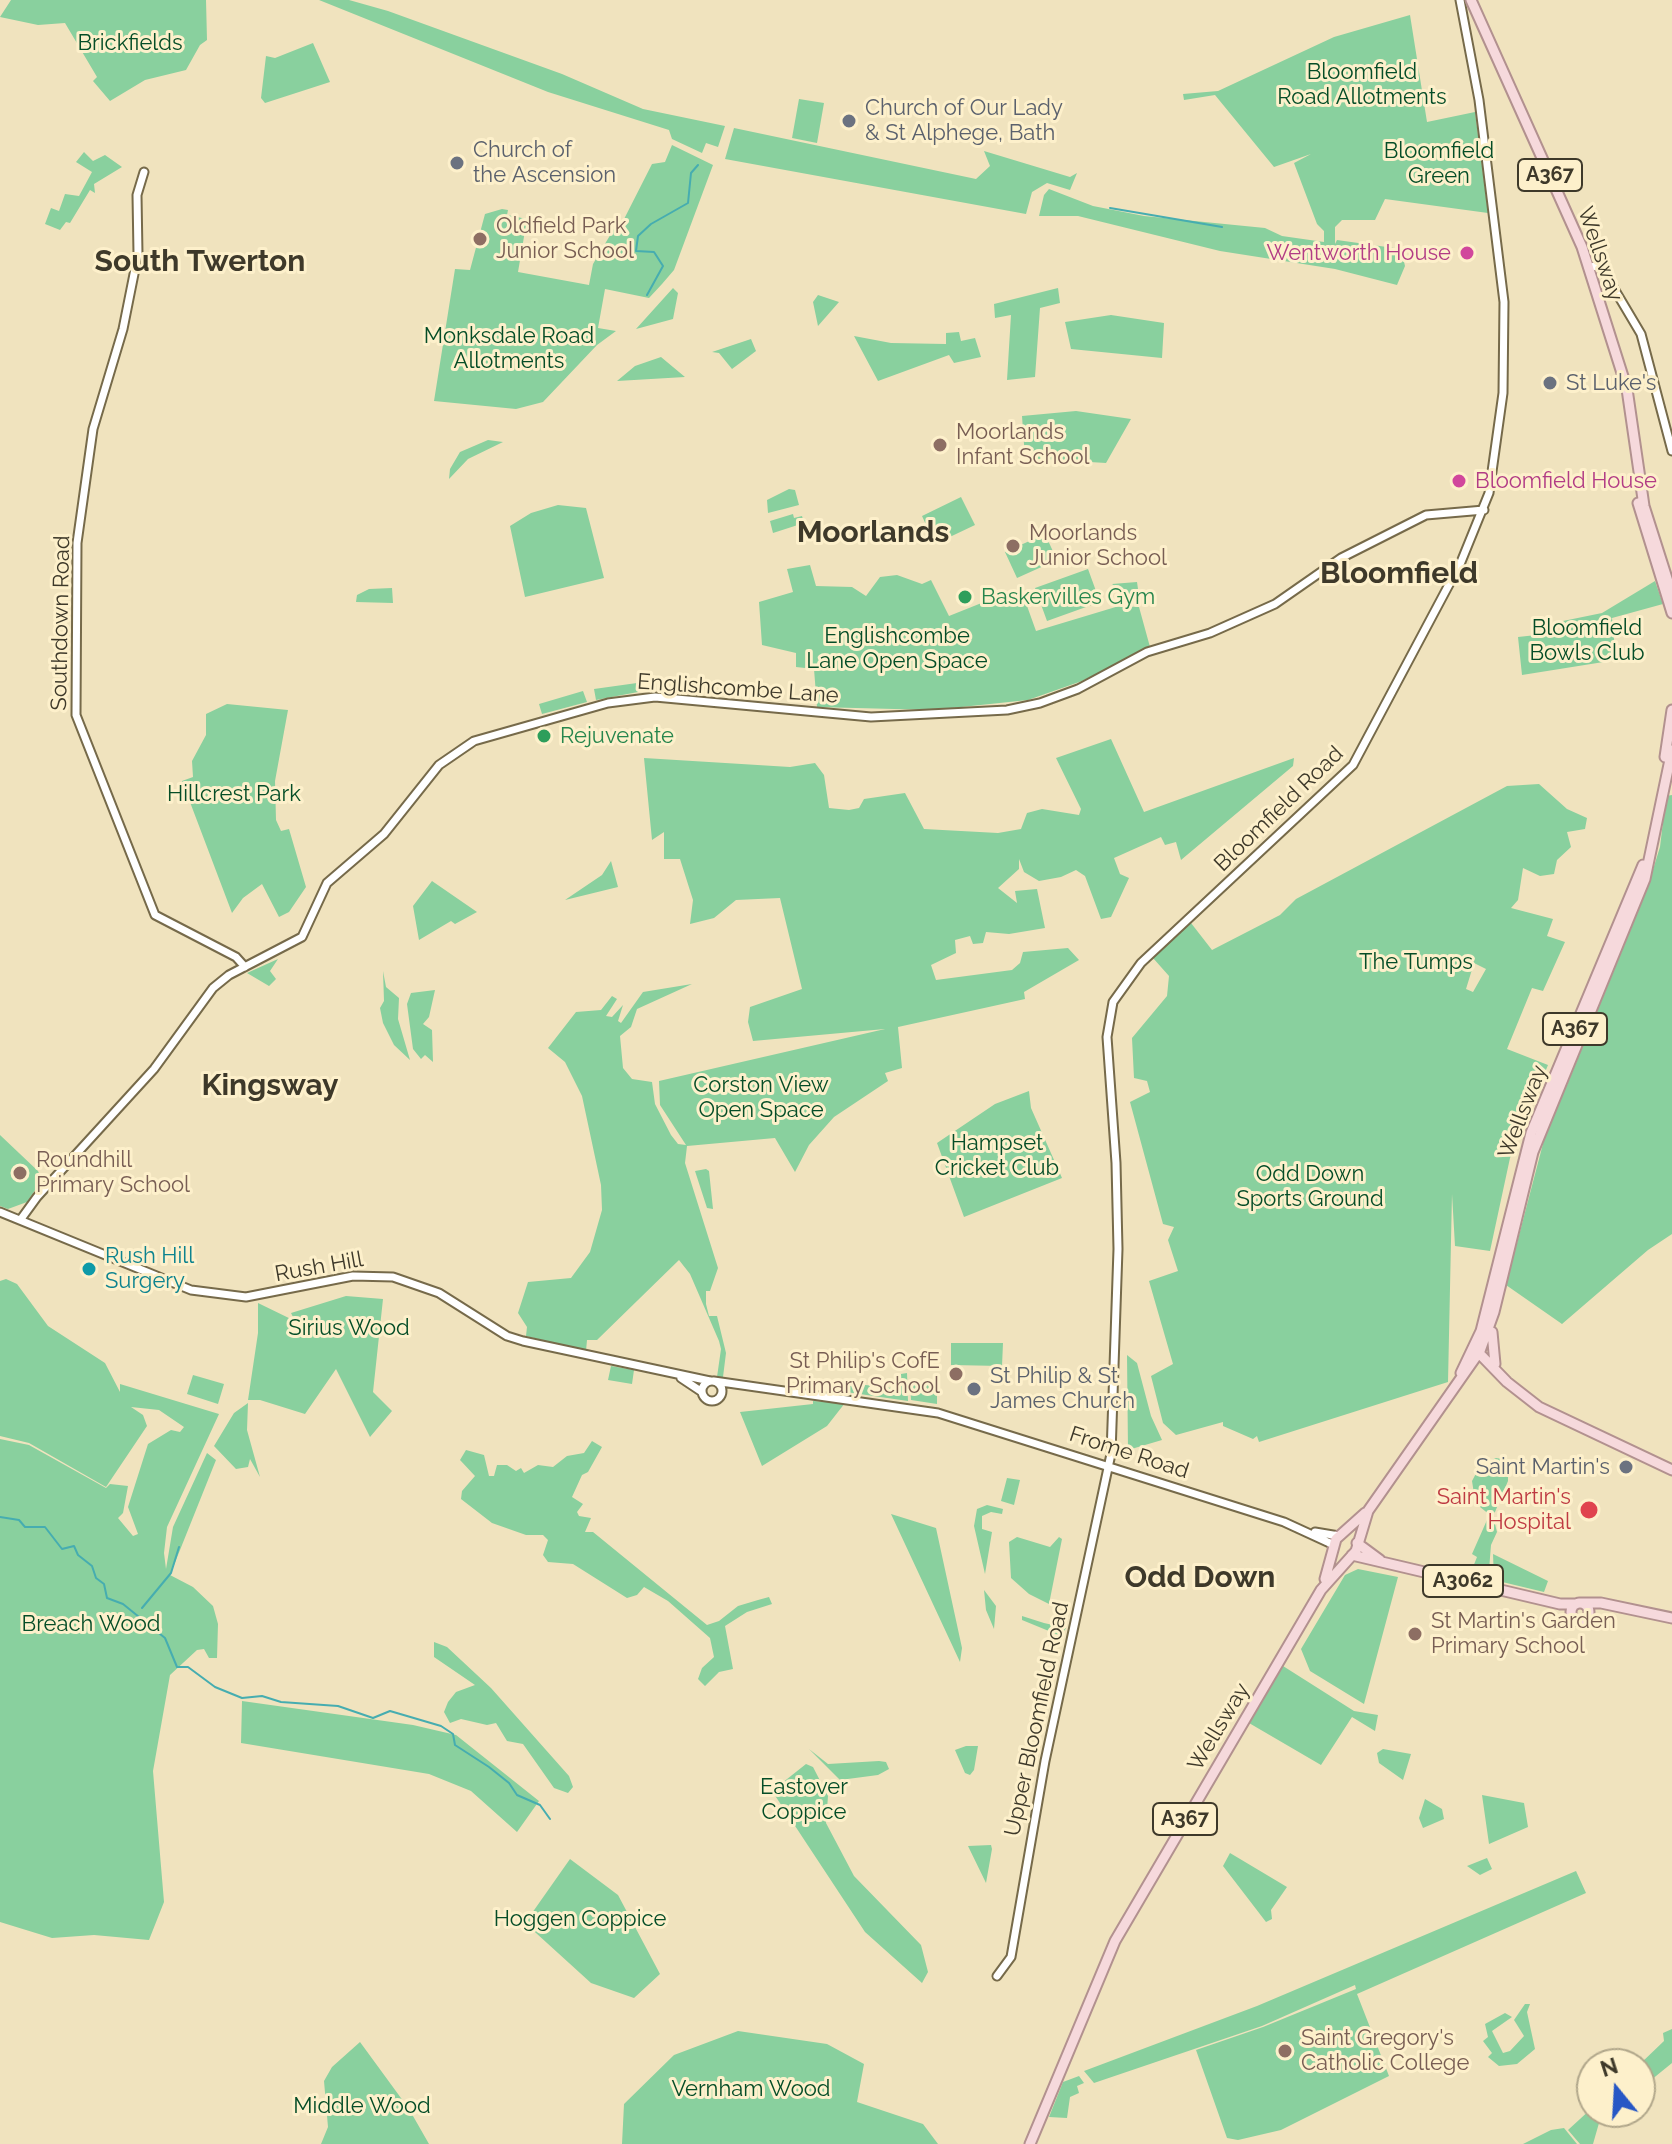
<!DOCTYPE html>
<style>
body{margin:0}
#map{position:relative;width:1672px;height:2144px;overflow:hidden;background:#f0e3be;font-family:Raleway,sans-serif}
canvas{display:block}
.north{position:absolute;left:1576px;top:2048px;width:80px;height:80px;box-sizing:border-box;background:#fdf0cb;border:2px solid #b1a78b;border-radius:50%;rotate:342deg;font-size:22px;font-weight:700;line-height:32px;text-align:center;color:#3e392a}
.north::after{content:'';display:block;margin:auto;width:28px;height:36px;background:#2757c5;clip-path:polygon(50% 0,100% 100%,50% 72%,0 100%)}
</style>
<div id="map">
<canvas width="1672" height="2144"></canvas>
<div class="north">N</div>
</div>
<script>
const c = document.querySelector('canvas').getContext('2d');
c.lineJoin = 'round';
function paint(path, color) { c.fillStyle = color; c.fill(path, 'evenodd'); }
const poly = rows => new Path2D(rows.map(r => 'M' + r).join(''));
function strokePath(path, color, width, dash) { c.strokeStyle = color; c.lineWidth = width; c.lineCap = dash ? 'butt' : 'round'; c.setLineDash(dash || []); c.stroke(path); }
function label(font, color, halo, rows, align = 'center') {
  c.font = font + ' Raleway,sans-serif'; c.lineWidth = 6; c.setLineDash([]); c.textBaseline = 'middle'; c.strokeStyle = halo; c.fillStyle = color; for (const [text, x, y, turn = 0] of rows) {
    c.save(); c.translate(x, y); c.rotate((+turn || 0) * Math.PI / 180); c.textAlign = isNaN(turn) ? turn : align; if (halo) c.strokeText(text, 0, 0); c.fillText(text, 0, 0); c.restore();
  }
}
const green = poly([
 [11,0,206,0,207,40,200,45,186,70,145,80,110,101,93,81,97,77,65,23,38,25,0,17],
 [319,0,349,0,388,11,562,74,643,109,725,126,718,147,706,143,702,153,672,139,669,130,548,92],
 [1410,15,1427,122,1475,112,1488,213,1385,199,1375,220,1342,220,1335,227,1335,244,1337,240,1401,249,1405,266,1397,285,1335,269,1220,251,1078,216,1039,216,1044,195,1049,189,1093,206,1144,216,1265,228,1282,236,1324,242,1324,231,1317,224,1294,163,1311,154,1274,167,1215,95,1184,100,1183,94,1218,91,1334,37],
 [313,43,330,82,265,103,261,98,266,56,275,58],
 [799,99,824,103,817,143,792,138],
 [734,128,976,179,990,166,984,151,1070,177,1077,173,1070,190,1047,183,1032,192,1026,214,725,159],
 [672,145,713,165,674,270,662,284,649,298,605,289,598,328,616,331,597,345,543,402,516,409,434,401,455,269,470,270,485,214,502,209,508,210,507,215,527,219,518,272,589,285,593,264,615,227,620,227,652,164,665,162],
 [84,152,93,161,105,155,122,167,94,184,95,193,90,190,70,223,66,222,60,230,45,224,51,208,59,211,65,194,79,196,92,172,76,162],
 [673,288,678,293,673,319,636,329],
 [1058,288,1060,303,1040,308,1035,377,1007,380,1011,315,995,318,994,304],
 [818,295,839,302,818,326,813,302],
 [1111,315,1164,323,1162,358,1071,349,1065,322],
 [959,332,961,341,975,338,981,357,954,363,949,355,878,381,854,336,891,343,946,344,946,333],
 [751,339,756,351,732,369,719,353,712,352],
 [661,357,685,377,617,381,635,366],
 [1076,411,1131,419,1106,463,1025,458,1022,416],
 [488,440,503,442,468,459,449,479,450,469,460,452],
 [789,489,795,490,799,505,768,513,767,500],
 [961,497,975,525,935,544,922,516],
 [558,505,586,508,604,578,525,597,510,526,531,513],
 [793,514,794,518,802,516,804,523,773,533,770,521],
 [1045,534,1057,560,1017,578,1005,552],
 [810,565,816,586,852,587,866,596,880,577,897,575,922,584,931,580,949,616,1009,592,1022,592,1036,631,1119,606,1139,607,1150,647,1082,681,1028,700,933,710,817,707,814,669,796,667,796,653,762,645,759,602,793,592,787,569],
 [1088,569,1100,602,1047,621,1035,588],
 [1655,581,1663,604,1612,618,1616,660,1522,675,1518,637,1564,632,1563,621,1602,613],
 [1137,582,1139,596,1125,594,1112,584],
 [392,588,393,603,356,602,357,595,369,589],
 [637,683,638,692,596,700,594,689],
 [583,691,587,702,542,714,539,704],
 [227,704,288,710,275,781,276,820,281,831,289,829,306,887,289,912,279,917,262,884,243,898,232,913,182,781,193,777,192,761,206,735,206,714],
 [1111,739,1144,812,1294,758,1293,766,1181,860,1176,842,1165,845,1161,837,1114,858,1120,874,1129,878,1111,917,1101,919,1085,876,1076,870,1061,877,1039,881,1024,872,1019,859,1019,869,998,888,1017,903,1015,891,1037,889,1045,928,1009,934,986,932,983,943,973,944,970,936,955,940,956,953,931,965,936,980,1012,970,1020,963,1023,952,1068,948,1079,960,1024,992,1025,999,898,1027,902,1068,885,1073,888,1081,834,1117,809,1145,795,1172,775,1138,687,1146,685,1163,718,1268,710,1291,706,1291,706,1304,709,1316,717,1316,726,1353,723,1377,717,1377,721,1349,719,1341,690,1274,679,1260,597,1340,587,1340,586,1351,526,1336,527,1327,518,1313,528,1282,571,1278,590,1252,602,1210,601,1185,582,1096,565,1062,548,1048,576,1012,601,1010,612,996,617,999,606,1016,612,1017,623,1005,618,1021,621,1023,643,992,692,984,637,1009,631,1027,620,1036,623,1068,632,1079,652,1082,655,1104,671,1135,678,1144,686,1145,660,1105,659,1081,885,1029,753,1041,748,1022,750,1007,802,989,780,898,736,900,714,918,690,924,693,900,680,859,664,859,664,832,652,840,644,758,790,767,815,763,824,775,829,808,849,810,859,808,864,799,905,793,924,829,998,833,1021,829,1027,813,1042,809,1079,815,1081,809,1056,758],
 [1539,784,1567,809,1587,818,1585,829,1567,832,1571,847,1557,860,1554,874,1540,876,1523,868,1518,900,1511,908,1553,919,1547,936,1565,942,1543,991,1532,988,1507,1049,1548,1065,1510,1158,1490,1251,1455,1246,1452,1194,1448,1382,1259,1442,1257,1436,1253,1439,1223,1426,1223,1422,1176,1435,1163,1423,1151,1376,1173,1364,1149,1281,1178,1271,1168,1240,1174,1227,1163,1224,1130,1102,1150,1092,1147,1081,1134,1078,1132,1038,1167,996,1169,976,1153,958,1191,923,1212,950,1280,915,1296,899,1507,786],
 [1474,963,1486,969,1473,992,1466,989],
 [1672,795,1672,1234,1648,1250,1562,1324,1506,1285,1550,1117,1567,1085,1646,892,1660,847,1666,796],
 [611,861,618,887,565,900,602,875],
 [432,881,477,912,455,924,451,921,419,940,413,906],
 [278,959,270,971,276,979,269,986,247,973],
 [383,971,386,987,399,998,398,1019,410,1060,394,1045,383,1023,380,1008,384,1001],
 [435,990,429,1017,423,1024,432,1030,433,1062,425,1055,421,1059,413,1049,407,1004,411,993],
 [1029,1091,1031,1108,1062,1178,964,1217,937,1143,995,1104],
 [0,1135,38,1171,42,1180,27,1202,8,1209,0,1206],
 [706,1169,709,1171,713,1209,707,1208,695,1171],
 [6,1279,17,1284,48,1326,105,1363,120,1392,120,1384,219,1414,167,1527,164,1553,166,1569,173,1527,207,1453,216,1460,170,1575,193,1587,213,1606,218,1624,217,1658,209,1658,204,1649,197,1650,170,1675,153,1771,164,1902,149,1940,94,1935,52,1938,0,1922,0,1439,29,1445,106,1488,110,1484,128,1486,123,1513,118,1518,133,1536,138,1534,128,1507,148,1444,171,1430,180,1432,184,1427,159,1410,131,1407,143,1415,147,1426,106,1487,29,1443,0,1436,0,1281],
 [346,1296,383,1299,373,1392,392,1411,370,1437,336,1369,305,1414,260,1400,248,1400,258,1333,258,1303,295,1321,291,1313],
 [951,1343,1003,1343,1002,1366,951,1365],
 [1127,1355,1137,1363,1151,1416,1162,1440,1128,1450],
 [611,1366,634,1370,632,1384,608,1380],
 [907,1373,908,1401,846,1392,840,1386,839,1382,901,1389,901,1374],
 [193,1375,224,1384,218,1404,187,1394],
 [910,1382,937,1382,937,1404,911,1400],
 [813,1401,845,1403,827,1426,762,1466,740,1412,813,1404],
 [248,1403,247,1430,260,1477,250,1459,248,1467,236,1469,214,1446,234,1413],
 [592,1441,602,1447,588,1472,582,1475,572,1497,583,1504,577,1512,579,1516,591,1518,585,1532,593,1532,707,1625,719,1621,738,1606,758,1600,769,1597,772,1604,747,1612,725,1626,733,1669,719,1672,705,1686,698,1679,702,1668,714,1657,710,1638,668,1601,644,1587,637,1595,627,1598,573,1564,548,1562,543,1555,548,1540,543,1535,526,1535,492,1523,461,1499,462,1491,475,1476,460,1460,466,1450,484,1455,489,1476,494,1476,497,1465,507,1465,516,1471,521,1468,524,1473,538,1465,553,1467,567,1456,584,1453],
 [1496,1458,1508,1460,1508,1481,1495,1512,1490,1515,1480,1507,1483,1503,1479,1498,1475,1500,1472,1481,1480,1466],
 [1007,1478,1020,1480,1014,1505,1001,1501],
 [987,1505,1003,1509,1002,1514,991,1512,982,1516,982,1529,992,1532,985,1574,974,1526,977,1509],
 [891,1514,936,1528,962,1648,960,1662],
 [1487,1520,1495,1524,1497,1532,1491,1545,1489,1570,1478,1575,1471,1572,1477,1557,1472,1554],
 [1017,1537,1050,1547,1059,1537,1062,1539,1049,1604,1029,1594,1011,1578,1009,1542],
 [1493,1554,1548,1581,1544,1592,1494,1580],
 [1358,1569,1398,1577,1364,1704,1310,1671,1301,1649,1345,1575],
 [984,1590,996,1606,994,1629,986,1610],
 [1022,1616,1044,1623,1066,1628,1061,1636,1022,1620],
 [434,1642,447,1647,491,1688,569,1776,573,1787,568,1793,554,1788,523,1744,507,1741,496,1723,487,1725,461,1719,450,1723,444,1712,448,1702,456,1692,475,1685,434,1657],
 [1283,1666,1354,1711,1378,1715,1375,1731,1352,1717,1321,1765,1249,1723],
 [242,1701,413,1725,456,1735,539,1801,517,1832,471,1791,429,1774,241,1743],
 [966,1746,978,1746,974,1770,970,1775,965,1773,955,1750],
 [809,1749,828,1764,879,1761,886,1762,889,1769,878,1775,840,1780],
 [1383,1749,1411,1754,1403,1780,1379,1763,1377,1753],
 [806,1764,813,1767,828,1796,826,1823,854,1876,921,1945,928,1972,922,1983,865,1932,772,1791],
 [1482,1795,1524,1803,1528,1827,1489,1844],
 [1425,1799,1442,1809,1444,1819,1423,1828,1419,1818],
 [991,1845,992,1849,986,1883,968,1846],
 [1230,1853,1287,1887,1271,1910,1272,1919,1266,1922,1223,1866],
 [1487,1858,1492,1869,1480,1875,1467,1866],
 [570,1859,618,1895,660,1974,634,1998,591,1983,525,1923],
 [1576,1871,1586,1893,1357,1994,1389,2076,1281,2130,1238,2140,1227,2138,1196,2050,1263,2027,1356,1989,1355,1985,1262,2026,1094,2083,1084,2071,1257,2006],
 [1525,2004,1530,2004,1527,2012,1535,2049,1517,2064,1499,2066,1488,2057,1492,2053,1483,2041,1488,2037,1485,2024,1505,2013,1512,2017,1492,2031,1503,2053,1510,2051,1524,2036,1514,2020],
 [1672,2029,1672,2063,1640,2089,1640,2064,1664,2041,1663,2033],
 [738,2031,827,2044,864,2064,857,2102,923,2124,938,2144,622,2144,624,2104,674,2055],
 [360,2042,409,2109,429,2144,321,2144,328,2127,324,2081,332,2067],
 [1079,2076,1084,2083,1077,2086,1079,2093,1070,2097,1067,2118,1049,2117,1063,2082],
 [1592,2108,1592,2112,1612,2112,1599,2123,1593,2144,1580,2144,1568,2130],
 [1564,2128,1577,2144,1523,2144,1551,2130]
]);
const stream = poly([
 [1110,208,1222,227],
 [647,295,663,266,654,252,636,251,638,236,651,224,688,203,691,173,698,165],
 [0,1517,19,1520,25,1527,45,1527,62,1549,74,1546,78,1555,92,1566,96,1578,104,1584,107,1598,123,1604,165,1638,177,1667,188,1667,215,1687,242,1698,262,1696,281,1702,338,1706,373,1718,390,1711,441,1726,453,1734,455,1745,489,1767,509,1783,517,1795,540,1805,550,1819],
 [142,1608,171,1573,179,1547]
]);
const minor = poly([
 [144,172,137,195,138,254,123,329,93,429,77,543,76,715,155,915,236,957,245,967],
 [1588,267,1599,266,1603,270,1641,334,1672,451],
 [0,1212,191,1290,246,1297,353,1276,393,1277,439,1293,507,1336,523,1341,710,1381],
 [21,1219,37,1197,154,1069,213,988,229,975,302,937,327,883,384,834,439,765,474,741,608,703,655,697,871,717,1007,710,1040,703,1078,689,1147,652,1210,633,1275,604,1341,558,1426,515,1484,510],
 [681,1378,702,1392],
 '702 1391a10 10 0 1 1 20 0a10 10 0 1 1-20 0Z',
 [714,1381,938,1413,1284,1522,1334,1545],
 [1315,1532,1339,1536],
 [997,1976,1011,1957,1045,1761,1111,1454,1118,1249,1116,1163,1107,1037,1113,1002,1141,963,1353,765,1461,562,1489,493,1503,393,1504,302,1479,100,1460,0]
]);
const major = poly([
 [1471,0,1582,247,1627,389,1644,506,1672,594],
 [1638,503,1672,613],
 [1665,757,1672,710],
 [1492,1332,1495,1364],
 [1476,1350,1507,1382,1539,1407,1672,1470],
 [1461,1373,1481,1331,1531,1133,1643,865],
 [1357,1543,1380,1560],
 [1352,1555,1560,1604,1576,1604],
 [1325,1579,1336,1539,1365,1513],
 [1579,1603,1601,1603,1672,1618],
 '1571 1612a9 9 0 1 1 18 0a9 9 0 1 1-18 0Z',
 [1030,2144,1115,1941,1321,1590,1356,1551,1368,1511,1480,1351,1494,1312,1533,1152,1645,879,1672,750]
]);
const markers = [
 [849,121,8,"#6b7280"],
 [457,163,8,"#6b7280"],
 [480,239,8,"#8d6e63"],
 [1467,253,8,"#d1479c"],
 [1550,383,8,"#6b7280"],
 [940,445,8,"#8d6e63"],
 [1459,481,8,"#d1479c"],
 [1013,546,8,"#8d6e63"],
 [965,597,8,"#2e9e5b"],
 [544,736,8,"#2e9e5b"],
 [20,1173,8,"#8d6e63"],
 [89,1269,8,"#0f9aa8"],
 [956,1374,8,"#8d6e63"],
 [974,1389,8,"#6b7280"],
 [1626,1467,8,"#6b7280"],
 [1589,1510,10,"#e0444e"],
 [1415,1634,8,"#8d6e63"],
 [1285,2051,8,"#8d6e63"]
];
const shields = [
 [1550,175,64],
 [1575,1029,64],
 [1463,1581,80],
 [1185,1819,64]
];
const shieldNames = [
 ["A367",1550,175],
 ["A367",1575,1029],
 ["A3062",1463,1581],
 ["A367",1185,1819]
];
const parkNames = [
 ["Brickfields",130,43],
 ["Bloomfield",1362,72],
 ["Road Allotments",1362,97],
 ["Bloomfield",1439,151],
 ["Green",1439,176],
 ["Monksdale Road",509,336],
 ["Allotments",509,361],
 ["Bloomfield",1587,628],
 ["Bowls Club",1587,653],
 ["Englishcombe",897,636],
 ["Lane Open Space",897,661],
 ["Hillcrest Park",234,794],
 ["The Tumps",1416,962],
 ["Corston View",761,1085],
 ["Open Space",761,1110],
 ["Hampset",997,1143],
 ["Cricket Club",997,1168],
 ["Odd Down",1310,1174],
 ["Sports Ground",1310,1199],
 ["Sirius Wood",349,1328],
 ["Breach Wood",91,1624],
 ["Eastover",804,1787],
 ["Coppice",804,1812],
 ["Hoggen Coppice",580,1919],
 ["Vernham Wood",751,2089],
 ["Middle Wood",362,2106]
];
const worshipNames = [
 ["Church of Our Lady",865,108],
 ["& St Alphege, Bath",865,133],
 ["Church of",473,150],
 ["the Ascension",473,175],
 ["St Luke's",1566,383],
 ["St Philip & St",990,1376],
 ["James Church",990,1401],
 ["Saint Martin's",1610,1467,"right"]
];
const educationNames = [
 ["Oldfield Park",496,226],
 ["Junior School",496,251],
 ["Moorlands",956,432],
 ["Infant School",956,457],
 ["Moorlands",1029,533],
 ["Junior School",1029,558],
 ["Roundhill",36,1160],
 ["Primary School",36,1185],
 ["St Philip's CofE",940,1361,"right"],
 ["Primary School",940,1386,"right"],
 ["St Martin's Garden",1431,1621],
 ["Primary School",1431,1646],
 ["Saint Gregory's",1301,2038],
 ["Catholic College",1301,2063]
];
const hotelNames = [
 ["Wentworth House",1451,253],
 ["Bloomfield House",1475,481,"left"]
];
const streetNames = [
 ["Wellsway",1600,254,71],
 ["Southdown Road",61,623,-89],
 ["Englishcombe Lane",738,689,4],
 ["Bloomfield Road",1279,809,-44],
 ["Wellsway",1523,1112,-69],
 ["Rush Hill",319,1267,-10],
 ["Frome Road",1129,1453,18],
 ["Upper Bloomfield Road",1037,1719,-78],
 ["Wellsway",1219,1727,-59]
];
const leisureNames = [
 ["Baskervilles Gym",981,597],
 ["Rejuvenate",560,736]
];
const cultureNames = [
 ["Rush Hill",105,1256],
 ["Surgery",105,1281]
];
const healthNames = [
 ["Saint Martin's",1571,1497],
 ["Hospital",1571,1522]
];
const districtNames = [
 ["South Twerton",200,262],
 ["Moorlands",873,533],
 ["Bloomfield",1399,574],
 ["Kingsway",270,1086],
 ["Odd Down",1200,1578]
];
paint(green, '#89d09e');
strokePath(stream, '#46adb0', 2);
strokePath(minor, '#766a4a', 11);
strokePath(major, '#b2918f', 13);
strokePath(minor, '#fff', 7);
strokePath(major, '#f6d9dc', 9);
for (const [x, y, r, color] of markers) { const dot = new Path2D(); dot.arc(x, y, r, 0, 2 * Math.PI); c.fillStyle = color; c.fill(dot); strokePath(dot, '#fdf0cb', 3); }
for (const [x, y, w] of shields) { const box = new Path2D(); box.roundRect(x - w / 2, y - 16, w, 32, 6); c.fillStyle = '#fdf0cb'; c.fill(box); strokePath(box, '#3e392a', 2); }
label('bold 20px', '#3e392a', null, shieldNames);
label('22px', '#054d27', '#fdf0cb', parkNames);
label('22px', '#5b616d', '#fdf0cb', worshipNames, 'left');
label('22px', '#785e54', '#fdf0cb', educationNames, 'left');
label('22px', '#b23c85', '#fdf0cb', hotelNames, 'right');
label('22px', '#3e392a', '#fdf0cb', streetNames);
label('22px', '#27864d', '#fdf0cb', leisureNames, 'left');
label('22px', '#0d838f', '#fdf0cb', cultureNames, 'left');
label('22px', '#be3a42', '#fdf0cb', healthNames, 'right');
label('bold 30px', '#3e392a', '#fdf0cb', districtNames);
</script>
